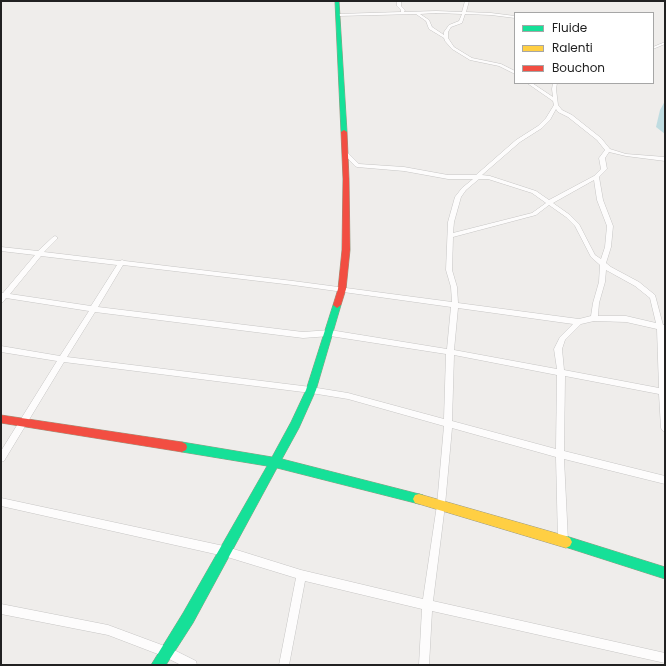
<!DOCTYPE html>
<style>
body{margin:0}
#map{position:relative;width:666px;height:666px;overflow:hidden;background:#efedeb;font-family:Poppins,sans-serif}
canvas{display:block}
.frame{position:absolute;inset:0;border:2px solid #212121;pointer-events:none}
.legend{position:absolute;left:514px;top:12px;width:140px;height:72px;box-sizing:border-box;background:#fff;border:1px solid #a6a6a6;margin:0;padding:5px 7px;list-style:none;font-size:12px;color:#212121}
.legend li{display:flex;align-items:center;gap:8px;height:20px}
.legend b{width:20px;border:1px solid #a6a6a6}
</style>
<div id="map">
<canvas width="666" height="666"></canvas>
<div class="frame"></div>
<ul class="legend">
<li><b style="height:5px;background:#16e098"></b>Fluide</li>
<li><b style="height:5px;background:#ffcf43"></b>Ralenti</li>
<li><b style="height:5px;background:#f24e42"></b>Bouchon</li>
</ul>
</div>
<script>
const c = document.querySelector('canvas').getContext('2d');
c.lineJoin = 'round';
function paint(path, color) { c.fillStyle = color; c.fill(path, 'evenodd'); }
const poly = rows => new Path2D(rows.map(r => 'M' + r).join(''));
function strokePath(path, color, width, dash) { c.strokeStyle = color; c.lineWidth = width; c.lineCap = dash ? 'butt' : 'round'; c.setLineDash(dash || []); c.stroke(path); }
const water = poly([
 [665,101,665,134,656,127,660,110]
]);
const street = poly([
 [397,1,401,1,401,6,405,10,404,12,436,11,462,12,465,1,469,1,466,12,491,13,515,16,515,18,491,15,465,14,462,23,451,27,448,32,448,38,454,47,472,58,501,64,515,71,515,74,499,66,470,60,452,49,445,41,444,38,429,29,426,21,416,14,338,16,336,15,338,14,401,12,401,10,397,6,397,1],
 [436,13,462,14,459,21,449,25,444,32,444,35,432,27,429,20,420,14,436,13],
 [665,42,665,44,653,49,653,47,665,42],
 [527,83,532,83,553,97,552,89,553,83,557,83,556,89,558,105,562,110,572,115,601,138,610,149,626,154,665,157,665,161,626,156,609,152,605,158,607,169,599,177,603,200,613,226,611,247,606,263,611,267,639,282,655,295,663,325,665,325,665,331,664,330,665,355,665,432,662,430,661,428,659,394,565,376,564,451,665,476,665,484,564,459,568,541,566,544,563,546,560,544,558,541,556,457,452,428,445,505,433,601,665,653,665,663,432,611,429,665,419,665,422,609,305,581,289,665,279,665,296,578,224,556,1,506,1,498,224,546,301,570,423,599,437,505,444,426,348,399,311,393,64,362,4,461,1,462,1,451,57,361,1,352,1,346,60,356,89,311,6,298,3,302,1,302,1,293,3,293,35,255,1,251,1,247,38,251,53,237,55,236,57,237,57,239,44,252,120,261,122,260,125,261,293,281,452,302,451,287,446,270,448,222,455,197,462,188,473,179,448,179,404,171,357,167,355,166,342,152,346,151,359,164,404,167,448,175,476,175,516,140,538,126,546,118,554,105,553,101,527,83],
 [556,109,558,112,568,117,597,140,605,150,599,158,601,169,594,176,549,200,536,191,490,176,482,175,520,142,542,128,550,120,556,109],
 [479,179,488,179,532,193,546,203,532,213,453,233,454,222,461,197,466,190,479,179],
 [594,180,597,200,607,226,605,247,601,259,595,255,579,224,570,215,553,203,594,180],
 [549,205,566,217,575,226,591,257,600,265,599,282,593,303,591,316,579,319,458,303,457,287,452,270,453,237,536,215,549,205],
 [41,256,117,265,91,306,10,294,41,256],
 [123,265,293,285,451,307,447,349,330,330,303,332,98,307,123,265],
 [606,270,635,286,650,298,656,323,626,316,598,316,599,303,605,282,606,270],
 [458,308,573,324,560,337,554,349,557,369,454,350,458,308],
 [95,312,303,338,330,336,446,354,444,419,348,393,311,387,67,357,95,312],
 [594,321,626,322,657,329,659,388,564,370,562,349,565,340,581,324,594,321],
 [454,355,557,375,556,449,452,421,454,355],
 [1,604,108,625,170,648,196,661,197,665,181,665,163,656,108,635,1,614,1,604]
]);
const fast = poly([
 [335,1,339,1,347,132,344,134,341,132,335,1],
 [337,302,341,305,316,390,299,428,282,459,419,494,423,495,425,499,423,503,419,504,277,468,193,623,166,665,151,665,183,613,267,466,182,452,178,450,177,447,178,444,182,442,272,457,291,422,306,390,333,305,337,302],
 [566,536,665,567,665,579,562,546,560,542,562,538,566,536]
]);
const slow = poly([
 [419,494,566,536,570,538,572,542,570,546,566,548,419,504,415,503,413,499,415,495,419,494]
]);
const jam = poly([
 [344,130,347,132,349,179,350,250,346,289,341,305,337,308,333,305,338,289,342,250,343,179,341,132,344,130],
 [1,415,182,442,186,444,187,447,186,450,182,452,1,423,1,415]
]);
paint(water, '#bfdce1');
strokePath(street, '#c6c5c4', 1);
strokePath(fast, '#999982', 1);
strokePath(slow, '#999982', 1);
strokePath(jam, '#999982', 1);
paint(street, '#fdfcfc');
paint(fast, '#16e098');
paint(slow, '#ffcf43');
paint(jam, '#f24e42');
</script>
